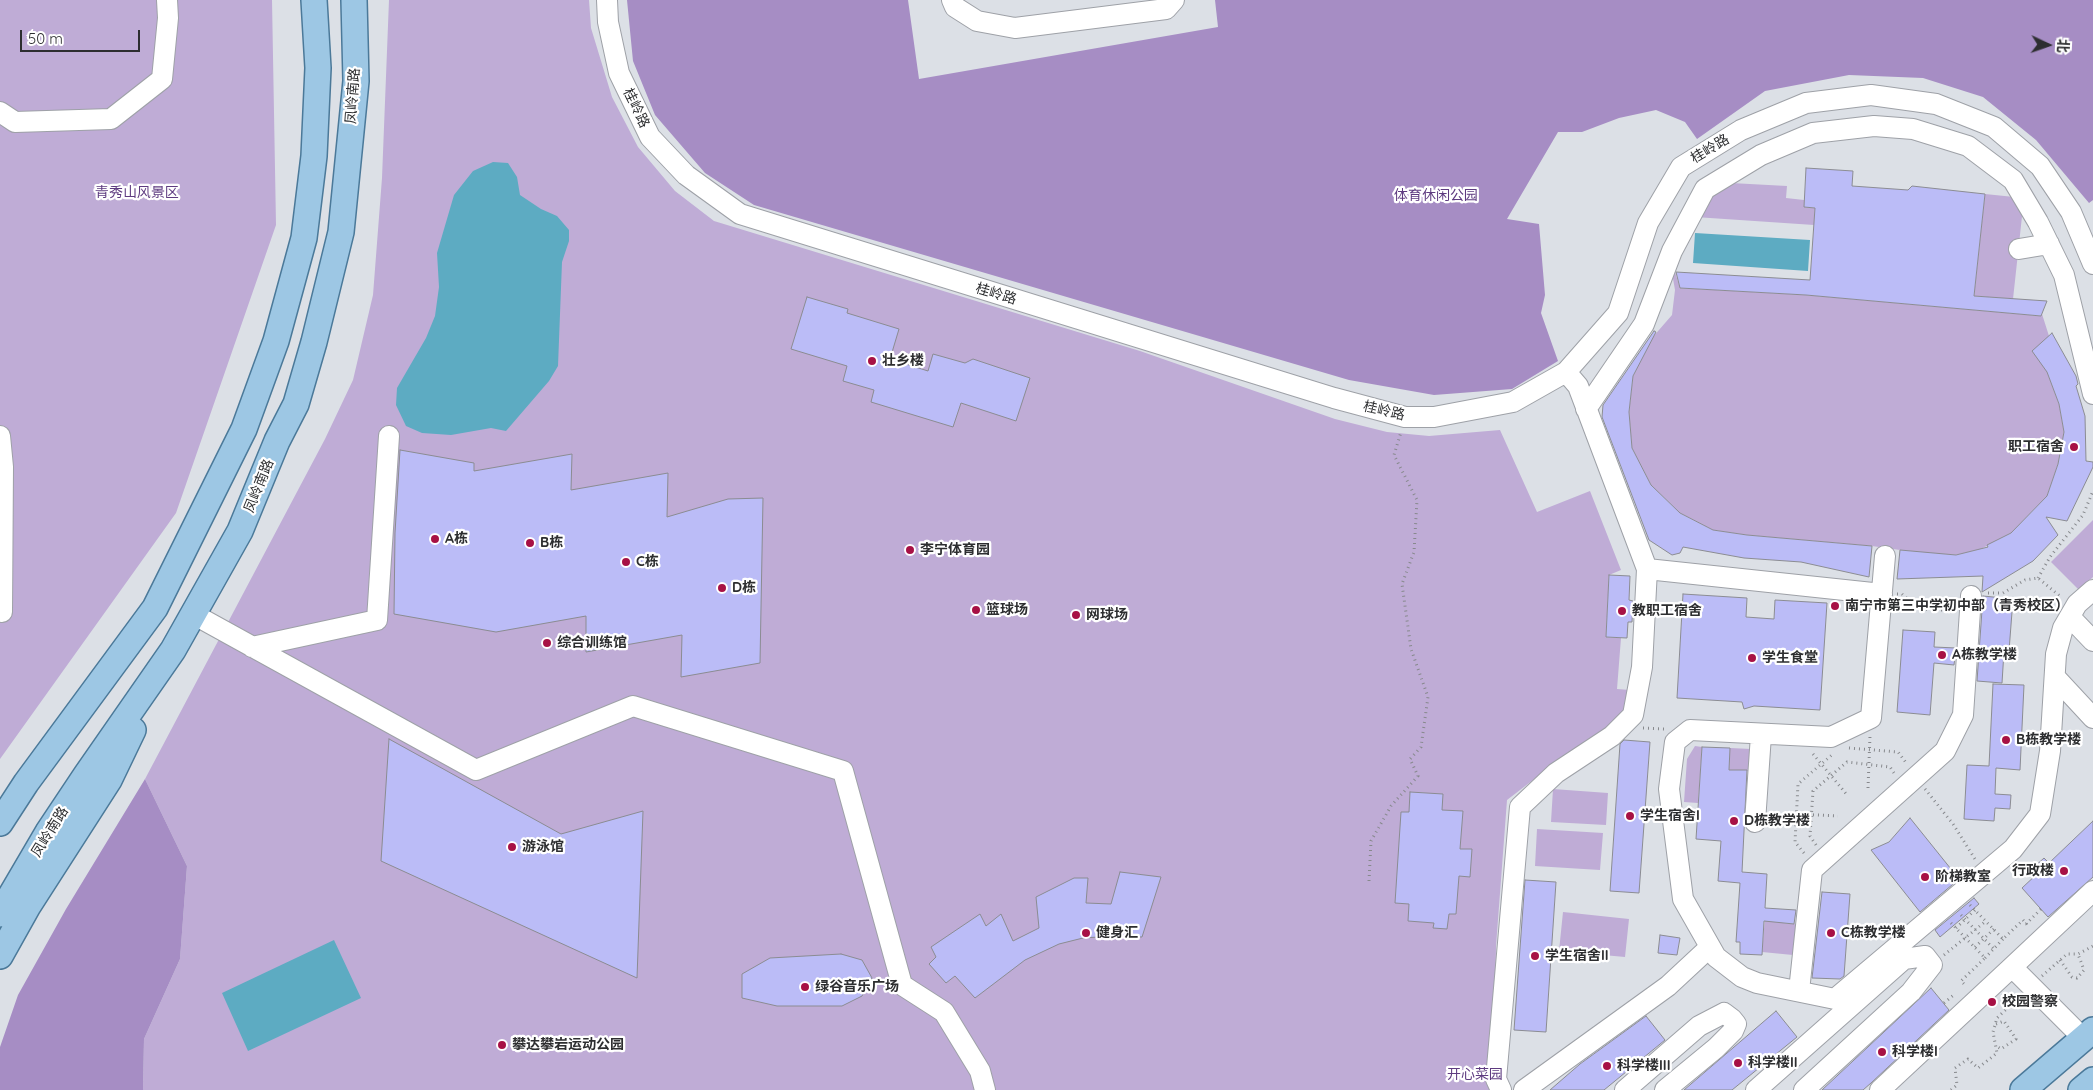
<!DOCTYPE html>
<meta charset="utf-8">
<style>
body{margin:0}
#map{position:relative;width:2093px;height:1090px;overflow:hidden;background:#dce0e6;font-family:Quicksand,"Noto Sans SC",sans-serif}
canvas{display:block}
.north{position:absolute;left:2023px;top:20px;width:50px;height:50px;-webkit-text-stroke:4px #fff;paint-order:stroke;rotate:93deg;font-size:14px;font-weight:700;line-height:20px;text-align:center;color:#2d2e30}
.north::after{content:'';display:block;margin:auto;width:18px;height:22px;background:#2d2e30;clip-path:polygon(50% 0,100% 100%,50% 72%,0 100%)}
.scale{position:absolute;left:20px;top:30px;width:120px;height:22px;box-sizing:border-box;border:2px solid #2d2e30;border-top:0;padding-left:6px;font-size:15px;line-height:18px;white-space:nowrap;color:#2d2e30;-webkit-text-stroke:4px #fff;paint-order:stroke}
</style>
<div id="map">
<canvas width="2093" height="1090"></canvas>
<div class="north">北</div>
<div class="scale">50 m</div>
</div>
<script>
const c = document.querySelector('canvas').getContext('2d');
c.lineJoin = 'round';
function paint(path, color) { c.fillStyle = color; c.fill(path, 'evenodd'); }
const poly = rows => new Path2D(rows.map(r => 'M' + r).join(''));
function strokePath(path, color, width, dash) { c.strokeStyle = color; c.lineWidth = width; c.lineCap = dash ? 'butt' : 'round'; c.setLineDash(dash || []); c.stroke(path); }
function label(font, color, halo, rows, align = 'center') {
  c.font = font + ' Quicksand,"Noto Sans SC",sans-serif'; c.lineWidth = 4.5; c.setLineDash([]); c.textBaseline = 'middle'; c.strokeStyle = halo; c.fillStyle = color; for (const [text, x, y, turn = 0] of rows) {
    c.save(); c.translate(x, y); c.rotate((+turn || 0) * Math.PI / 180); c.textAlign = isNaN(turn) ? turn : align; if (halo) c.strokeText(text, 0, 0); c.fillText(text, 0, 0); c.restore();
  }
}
const green = poly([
 [0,0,272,0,276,225,176,513,0,759],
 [389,0,589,0,591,28,612,97,638,147,675,191,714,221,1140,351,1335,419,1387,432,1429,436,1500,430,1537,512,1590,491,1621,570,1609,575,1606,637,1621,638,1617,689,1630,690,1627,708,1617,724,1571,755,1568,753,1507,800,1496,946,1495,1006,1497,1090,143,1090,144,1039,180,959,187,866,145,779,325,439,353,380,373,295,382,178],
 [1731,183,1787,186,1786,198,1804,200,1804,207,1815,208,1814,225,1695,217,1706,201],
 [1985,194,2024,198,2013,299,1974,296],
 [1675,272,1680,288,1806,295,2041,316,2042,314,2049,336,2047,372,2059,404,2064,432,2058,464,2047,496,2011,533,1981,549,1956,555,1921,553,1872,546,1747,535,1713,530,1680,513,1651,485,1632,448,1629,412,1633,376,1652,338,1672,315,1675,290,1672,273],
 [2093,520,2093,577,2079,590,2051,562],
 [1695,746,1702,747,1698,803,1684,802,1687,759],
 [1730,748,1751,749,1750,771,1729,770],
 [1553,789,1608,793,1606,825,1551,822],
 [1537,829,1603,833,1600,870,1535,866],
 [1563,912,1629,919,1625,957,1559,951],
 [1765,918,1783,920,1784,923,1796,924,1793,955,1762,952]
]);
const forest = poly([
 [627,0,908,0,919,79,1218,27,1215,0,2093,0,2093,200,2089,203,2036,140,1983,97,1923,78,1849,75,1765,91,1697,139,1685,122,1656,110,1619,118,1582,132,1558,132,1507,219,1539,224,1545,295,1541,313,1558,361,1512,389,1434,395,1349,380,754,205,705,173,655,115,633,61],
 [145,779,187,866,180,959,144,1039,143,1090,0,1090,0,1047,18,995,66,909]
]);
const water = poly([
 [493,162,508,163,517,177,520,195,541,209,557,216,569,230,569,241,562,262,558,366,549,381,506,431,491,428,451,435,422,433,406,426,396,405,397,388,426,338,435,316,439,287,437,253,454,195,473,171],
 [1695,233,1810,240,1808,271,1693,263],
 [334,940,361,998,248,1051,222,993]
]);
const building = poly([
 [1806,168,1853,171,1852,186,1908,190,1912,186,1985,194,1974,296,2047,301,2041,316,1806,295,1680,288,1676,272,1810,280,1815,208,1804,207,1806,168],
 [807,297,848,309,847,313,899,329,890,359,928,371,933,354,965,363,973,359,1030,378,1016,421,961,403,953,427,871,402,874,390,843,381,847,366,791,349,807,297],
 [1654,331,1656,332,1633,376,1629,412,1632,448,1651,485,1680,513,1713,530,1747,535,1872,546,1869,577,1801,562,1744,558,1683,547,1680,553,1672,555,1649,540,1602,417,1603,405,1654,331],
 [2052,333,2076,376,2078,384,2076,386,2085,416,2086,461,2093,462,2093,467,2067,521,2046,517,2058,535,2033,561,1982,592,1983,576,1897,579,1900,550,1956,555,1988,547,1987,545,2011,533,2047,496,2058,464,2064,432,2059,404,2047,372,2032,351,2052,333],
 [400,450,474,463,474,471,572,454,571,490,668,473,667,517,728,499,763,498,760,663,681,677,682,635,586,652,586,616,496,632,394,614,395,533,400,450],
 [1609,575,1630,576,1629,600,1633,601,1632,622,1628,622,1627,638,1606,637,1609,575],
 [1683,594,1747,598,1746,617,1774,619,1775,600,1827,603,1820,710,1754,706,1744,709,1742,702,1677,698,1683,594],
 [1983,596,2013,599,2009,651,2004,651,2002,683,1977,681,1983,596],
 [1903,630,1935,632,1934,647,1956,648,1954,665,1934,663,1930,715,1897,712,1903,630],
 [1993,684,2024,685,2020,770,1996,768,1995,794,2011,795,2010,809,1995,808,1994,821,1964,819,1967,765,1989,766,1993,684],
 [389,739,561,834,643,811,637,978,381,861,389,739],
 [1624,740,1650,742,1639,893,1610,891,1620,744,1624,740],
 [1702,747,1730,748,1729,770,1747,770,1742,872,1767,874,1765,908,1796,910,1794,924,1764,921,1762,955,1740,954,1740,942,1736,942,1740,883,1718,881,1721,841,1696,839,1702,747],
 [1410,792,1443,794,1442,810,1463,811,1460,849,1472,849,1470,877,1459,876,1456,914,1449,914,1447,929,1433,928,1434,923,1408,921,1409,904,1395,903,1401,812,1409,812,1410,792],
 [1910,818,1959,879,1920,912,1871,850,1889,842,1910,818],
 [2093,821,2093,877,2048,917,2022,888,2038,873,2033,868,2044,858,2049,863,2093,821],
 [1120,872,1161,877,1142,937,1114,936,1083,938,1059,944,1025,960,975,998,955,976,946,983,929,964,936,957,931,947,980,914,986,926,1001,914,1013,941,1039,928,1036,897,1074,878,1088,878,1086,903,1111,904,1120,872],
 [1525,880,1556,882,1546,1032,1514,1030,1525,880],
 [1822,892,1850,894,1844,976,1840,979,1812,978,1822,892],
 [1974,898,1979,904,1940,937,1935,930,1974,898],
 [1660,935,1680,938,1677,955,1658,953,1660,935],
 [841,954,862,960,872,978,862,996,842,1006,777,1006,742,998,742,974,770,958,841,954],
 [1931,988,1949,1010,1871,1083,1863,1090,1822,1090,1931,988],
 [1776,1011,1797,1037,1732,1090,1684,1090,1776,1011],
 [1646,1016,1665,1040,1604,1090,1550,1090,1580,1064,1646,1016]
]);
const path = poly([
 [2038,578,2050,557,2083,515,2093,491],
 [1988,593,2003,593,2025,580,2038,578,2061,597],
 [1897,594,1902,594,1918,609,1943,610,1954,604],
 [1643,728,1665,729],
 [1849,748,1898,752,1907,764],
 [1813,754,1848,796],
 [1868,788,1870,736],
 [1925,789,1953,824,1975,859],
 [1773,813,1838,816],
 [1816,845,1810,836,1813,791,1847,762,1890,767,1894,773],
 [1804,853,1795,842,1798,784,1833,754],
 [1369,881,1371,841,1391,806,1418,776,1410,759,1421,747,1428,697,1411,649,1402,584,1414,552,1417,500,1394,455,1401,432],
 [1970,905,2003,939,2023,920,2029,927],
 [1961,915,1994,949],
 [1951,923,1985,958,1961,981,1966,986],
 [2026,924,2041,909],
 [1956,928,1975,910],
 [1975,947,1994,929],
 [1944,955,1986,921],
 [1985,958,2003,939],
 [2060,960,2072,977,2077,978,2084,970,2078,954],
 [2042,976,2067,954,2078,954,2093,946],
 [1944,1003,1955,994],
 [1996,1024,2004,1021,2016,1039,2001,1049,1996,1046],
 [1951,1090,1957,1085,1955,1068,1968,1059,1978,1068,1997,1053,1993,1032,1997,1018,2019,997]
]);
const minor = poly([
 [607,0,608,22,619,73,650,137,686,175,740,214,1334,398,1405,417,1434,417,1513,402,1566,372,1618,313,1648,223,1681,167,1741,130,1806,103,1871,95,1936,104,1994,127,2040,166,2071,212,2093,264],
 [952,0,955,7,977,21,1015,28,1166,9,1174,0],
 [0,112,15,122,111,119,162,79,168,18,167,0],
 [2019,249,2049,244],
 [1586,409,1644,324,1672,251,1705,189,1761,155,1813,133,1874,126,1913,129,1968,146,2013,180,2038,222,2064,275,2093,394],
 [0,436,3,467,2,612,0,611],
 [1885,556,1871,718,1831,737,1690,730,1675,742,1669,789,1683,899,1716,957,1742,977,1757,983,1835,999,2013,849,2040,814,2050,751,2056,654,2063,628,2077,604,2093,590],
 [1647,569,1882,594],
 [193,614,476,770,633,706,843,771,902,985,944,1012,980,1071,985,1090],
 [2070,617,2093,641],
 [252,647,377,620,389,436],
 [2055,677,2093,718],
 [1755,822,1761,735],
 [2012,967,2093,891],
 [1799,991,1812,870,1945,751,1963,715,1971,596],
 [1501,1090,1496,1079,1520,807,1556,773,1612,736,1633,715,1642,667,1647,569,1578,386,1566,372],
 [1524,1090,1668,986,1710,947],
 [1625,1090,1699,1026,1724,1013,1732,1019,1736,1024,1733,1031,1716,1048,1665,1090],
 [1756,1090,1904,959,1925,956,1932,965,1911,992,1804,1090],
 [1880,1090,2012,967,2084,1039]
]);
const major = poly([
 [0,823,26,783,155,608,244,429,276,341,304,238,314,156,318,68,314,0],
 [0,914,48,832,86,775,173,650,240,531,277,441,296,404,314,342,341,232,356,81,354,0],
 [0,956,28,906,109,780,133,730],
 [2023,1090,2093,1030],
 [2081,1090,2093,1080]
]);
const markers = [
 [872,361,5,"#a71145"],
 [2074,447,5,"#a71145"],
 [435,539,5,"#a71145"],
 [530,543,5,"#a71145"],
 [910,550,5,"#a71145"],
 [626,562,5,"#a71145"],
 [722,588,5,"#a71145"],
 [1835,606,5,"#a71145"],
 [976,610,5,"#a71145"],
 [1622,611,5,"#a71145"],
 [1076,615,5,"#a71145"],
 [547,643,5,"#a71145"],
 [1942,655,5,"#a71145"],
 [1752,658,5,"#a71145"],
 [2006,740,5,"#a71145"],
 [1630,816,5,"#a71145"],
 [1734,821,5,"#a71145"],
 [512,847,5,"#a71145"],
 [2064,871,5,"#a71145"],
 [1925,877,5,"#a71145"],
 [1086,933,5,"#a71145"],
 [1831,933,5,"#a71145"],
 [1535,956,5,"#a71145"],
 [805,987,5,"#a71145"],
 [1992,1002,5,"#a71145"],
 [502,1045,5,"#a71145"],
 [1882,1052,5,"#a71145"],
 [1738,1063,5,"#a71145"],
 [1607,1066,5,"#a71145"]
];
const streetNames = [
 ["凤岭南路",353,96,-86],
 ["桂岭路",636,108,64],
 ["桂岭路",1710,149,-31],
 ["桂岭路",996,294,17],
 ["桂岭路",1384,411,13],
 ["凤岭南路",259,486,-68],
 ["凤岭南路",50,832,-58]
];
const parkNames = [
 ["青秀山风景区",137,193],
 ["体育休闲公园",1436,196],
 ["开心菜园",1475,1075]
];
const poiNames = [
 ["壮乡楼",882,361],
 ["职工宿舍",2064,447,"right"],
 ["A栋",445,539],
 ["B栋",540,543],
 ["李宁体育园",920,550],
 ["C栋",636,562],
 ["D栋",732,588],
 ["南宁市第三中学初中部（青秀校区）",1845,606],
 ["篮球场",986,610],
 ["教职工宿舍",1632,611],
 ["网球场",1086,615],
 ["综合训练馆",557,643],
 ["A栋教学楼",1952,655],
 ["学生食堂",1762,658],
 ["B栋教学楼",2016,740],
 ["学生宿舍I",1640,816],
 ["D栋教学楼",1744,821],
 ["游泳馆",522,847],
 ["行政楼",2054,871,"right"],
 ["阶梯教室",1935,877],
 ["健身汇",1096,933],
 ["C栋教学楼",1841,933],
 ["学生宿舍II",1545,956],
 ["绿谷音乐广场",815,987],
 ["校园警察",2002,1002],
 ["攀达攀岩运动公园",512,1045],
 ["科学楼I",1892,1052],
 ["科学楼II",1748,1063],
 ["科学楼III",1617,1066]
];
paint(green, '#bfacd6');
paint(forest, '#a68dc4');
paint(water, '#5dabc2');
paint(building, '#bbbcf7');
strokePath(building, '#8b8c92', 1);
strokePath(minor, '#9ea1a7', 22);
strokePath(major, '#4b7999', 28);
strokePath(path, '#87898d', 3, [1, 4]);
strokePath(minor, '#fff', 20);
strokePath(major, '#9dc7e4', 25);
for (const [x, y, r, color] of markers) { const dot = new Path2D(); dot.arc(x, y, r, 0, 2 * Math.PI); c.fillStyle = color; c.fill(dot); strokePath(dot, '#fff', 2); }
label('14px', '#2d2e30', '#fff', streetNames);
label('14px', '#5e3b80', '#fff', parkNames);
label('bold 14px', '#2d2e30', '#fff', poiNames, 'left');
</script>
